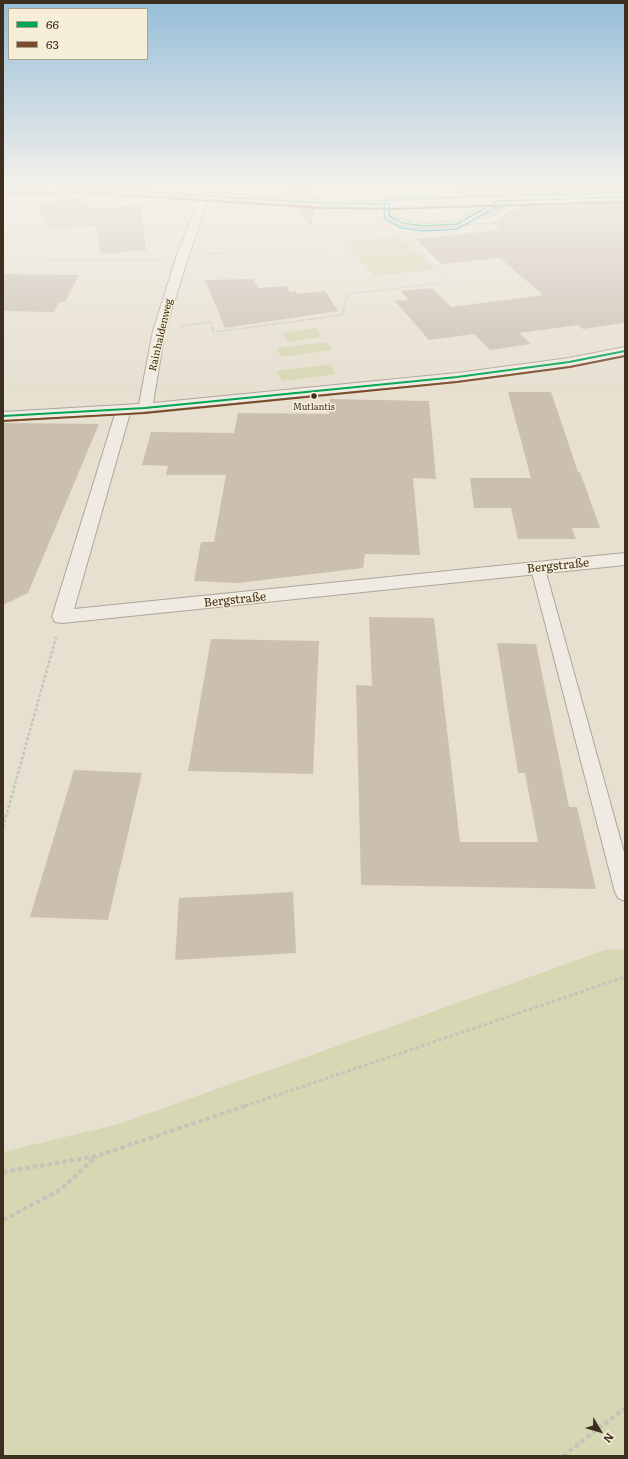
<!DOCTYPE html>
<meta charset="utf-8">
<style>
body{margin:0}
#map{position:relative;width:628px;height:1459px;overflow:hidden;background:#e7e0d1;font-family:Literata,serif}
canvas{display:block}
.frame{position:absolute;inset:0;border:4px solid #3d2e20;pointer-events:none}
.legend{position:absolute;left:8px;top:8px;width:140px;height:52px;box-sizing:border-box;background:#f7eed8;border:1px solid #ada18e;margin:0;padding:5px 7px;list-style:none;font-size:12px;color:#3d2e20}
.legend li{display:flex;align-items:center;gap:8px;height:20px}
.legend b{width:20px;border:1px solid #ada18e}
.north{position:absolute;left:580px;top:1411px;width:40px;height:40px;-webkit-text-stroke:3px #f7eed8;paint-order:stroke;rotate:128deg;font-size:11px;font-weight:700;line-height:16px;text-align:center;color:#3d2e20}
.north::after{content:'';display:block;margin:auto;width:14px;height:18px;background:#3d2e20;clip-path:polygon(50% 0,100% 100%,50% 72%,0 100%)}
</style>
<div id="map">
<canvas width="628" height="1459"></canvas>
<div class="frame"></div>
<ul class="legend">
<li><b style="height:5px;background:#00a651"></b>66</li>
<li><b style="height:5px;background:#7a4b2a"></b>63</li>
</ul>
<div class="north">N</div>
</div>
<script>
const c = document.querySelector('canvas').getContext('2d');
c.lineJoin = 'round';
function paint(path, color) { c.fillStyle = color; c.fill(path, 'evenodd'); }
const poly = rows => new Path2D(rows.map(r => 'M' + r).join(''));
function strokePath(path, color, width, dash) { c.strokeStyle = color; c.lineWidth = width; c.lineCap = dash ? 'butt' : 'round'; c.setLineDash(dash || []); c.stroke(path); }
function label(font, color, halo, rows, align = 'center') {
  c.font = font + ' Literata,serif'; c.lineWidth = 3; c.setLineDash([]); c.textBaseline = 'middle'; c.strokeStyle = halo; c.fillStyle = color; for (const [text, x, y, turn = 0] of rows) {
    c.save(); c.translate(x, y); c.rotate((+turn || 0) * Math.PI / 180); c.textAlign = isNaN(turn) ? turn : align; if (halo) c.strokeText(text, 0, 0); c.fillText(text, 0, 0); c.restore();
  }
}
const green = poly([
 [399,236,434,269,375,276,342,242],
 [316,328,322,337,288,342,282,333],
 [327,342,333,350,281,357,276,348],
 [330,364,336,374,282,381,277,371],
 [625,949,625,1456,3,1456,3,1152,119,1124,605,950]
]);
const building = poly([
 [448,187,625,187,625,193,461,197],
 [308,188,317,198,288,196,284,190],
 [82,197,93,211,93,208,141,205,146,250,101,254,96,226,48,228,37,203],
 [625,202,625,323,583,329,578,325,519,333,531,344,490,350,474,334,429,340,395,301,408,300,401,291,432,288,451,307,543,295,500,258,441,264,416,239,501,230,493,224,525,204],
 [497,205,509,205,490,217,485,217,482,215],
 [295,206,315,207,311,227],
 [3,274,79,275,65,302,60,302,54,312,3,311],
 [253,279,258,288,287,286,290,292,296,291,297,294,325,291,338,311,225,328,205,280],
 [508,392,551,392,578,472,580,472,600,528,572,528,576,539,518,539,511,508,474,508,470,478,531,478],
 [330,399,429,401,436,479,413,478,420,555,365,554,363,568,238,583,194,581,201,542,214,542,226,475,166,475,168,466,142,465,151,432,234,433,238,413,329,414],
 [3,423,99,424,28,593,3,605],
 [369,617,434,618,460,842,538,842,525,773,518,773,497,643,536,644,569,807,577,807,596,889,361,885,356,685,372,686],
 [211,639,319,641,313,774,188,771],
 [74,770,142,773,108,920,30,917],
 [293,892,296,953,175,960,179,898]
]);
const pathFar4 = poly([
 [410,242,449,282],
 [205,254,325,249,361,231,377,228],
 [3,259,160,260],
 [347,296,347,294,449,282]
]);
const pathFar3 = poly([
 [181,326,210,322,214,332,342,315,347,295]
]);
const pathFar2 = poly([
 [3,827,56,637]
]);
const pathFar1 = poly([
 [3,828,4,826],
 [245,1106,625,977]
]);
const path = poly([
 [3,1172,97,1156,248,1105],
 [3,1220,60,1190,97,1156],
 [563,1456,625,1408]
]);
const service = poly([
 [494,199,501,201,470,220,491,218,521,199,528,201,493,222,423,228,400,225,385,216,386,204,390,202,394,204,393,215,405,221,423,224,458,221,494,199],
 [538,565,543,566,545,569,625,856,625,901,618,898,615,892,531,569,533,566,538,565]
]);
const minor = poly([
 [3,187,111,187,321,200,390,201,625,194,625,200,390,207,321,206,208,199,188,258,165,331,153,403,457,373,569,358,625,347,625,355,569,366,457,381,130,413,74,609,625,553,625,565,62,623,55,622,52,617,115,414,3,420,3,412,139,404,153,331,176,258,199,198,68,189,3,193,3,187]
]);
const bus1Far1 = poly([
 [70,187,321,203,390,204,389,216,403,223,423,226,457,224,497,201,625,197],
 [3,190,67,187]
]);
const bus1 = poly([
 [3,416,145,408,457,377,569,362,625,351]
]);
const bus2Far1 = poly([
 [70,192,321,208,390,209,625,202],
 [3,195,67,192]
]);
const bus2 = poly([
 [3,421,145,413,457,382,570,367,625,356]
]);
const bus3 = poly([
 [499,206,457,229,423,231,402,228,386,220,384,217,385,203,389,199,625,192]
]);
const markers = [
 [314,396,3.5,"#3d2e20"]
];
const farBusnames = [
 ["Mutlantis",314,407]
];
const farStreetnames = [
 ["Rainhaldenweg",161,335,-77]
];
const streetNames = [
 ["Bergstraße",558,566,-6],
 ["Bergstraße",235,600,-6]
];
paint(green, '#d6d7b3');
paint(building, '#cbbfb2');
strokePath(service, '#ada599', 2);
strokePath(minor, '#ada599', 2);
strokePath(pathFar4, '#c8c2b9', 1, [1.5, 1]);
strokePath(pathFar3, '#c8c2b9', 1.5, [2, 1]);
strokePath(pathFar2, '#c8c2b9', 2.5, [3, 2]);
strokePath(pathFar1, '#c8c2b9', 3, [3.5, 2.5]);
strokePath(path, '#c8c2b9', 4, [4.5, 3]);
paint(service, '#efebe3');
paint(minor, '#efebe3');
strokePath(bus1Far1, '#00a651', 1.5);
strokePath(bus1, '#00a651', 2);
strokePath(bus2Far1, '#7a4b2a', 1.5);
strokePath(bus2, '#7a4b2a', 2);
strokePath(bus3, '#03a3c5', 1.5);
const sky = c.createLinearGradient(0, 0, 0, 391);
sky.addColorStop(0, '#96bed9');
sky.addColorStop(0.48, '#f4f1ea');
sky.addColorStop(1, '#f4f1ea00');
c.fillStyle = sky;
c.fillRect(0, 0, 628, 391);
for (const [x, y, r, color] of markers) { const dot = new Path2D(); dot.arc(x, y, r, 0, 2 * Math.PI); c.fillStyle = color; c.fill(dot); strokePath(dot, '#f7eed8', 1.5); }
label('9px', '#3d2e20', '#f7eed8', farBusnames);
label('10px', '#3d2e20', '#f7eed8', farStreetnames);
label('12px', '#3d2e20', '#f7eed8', streetNames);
</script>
